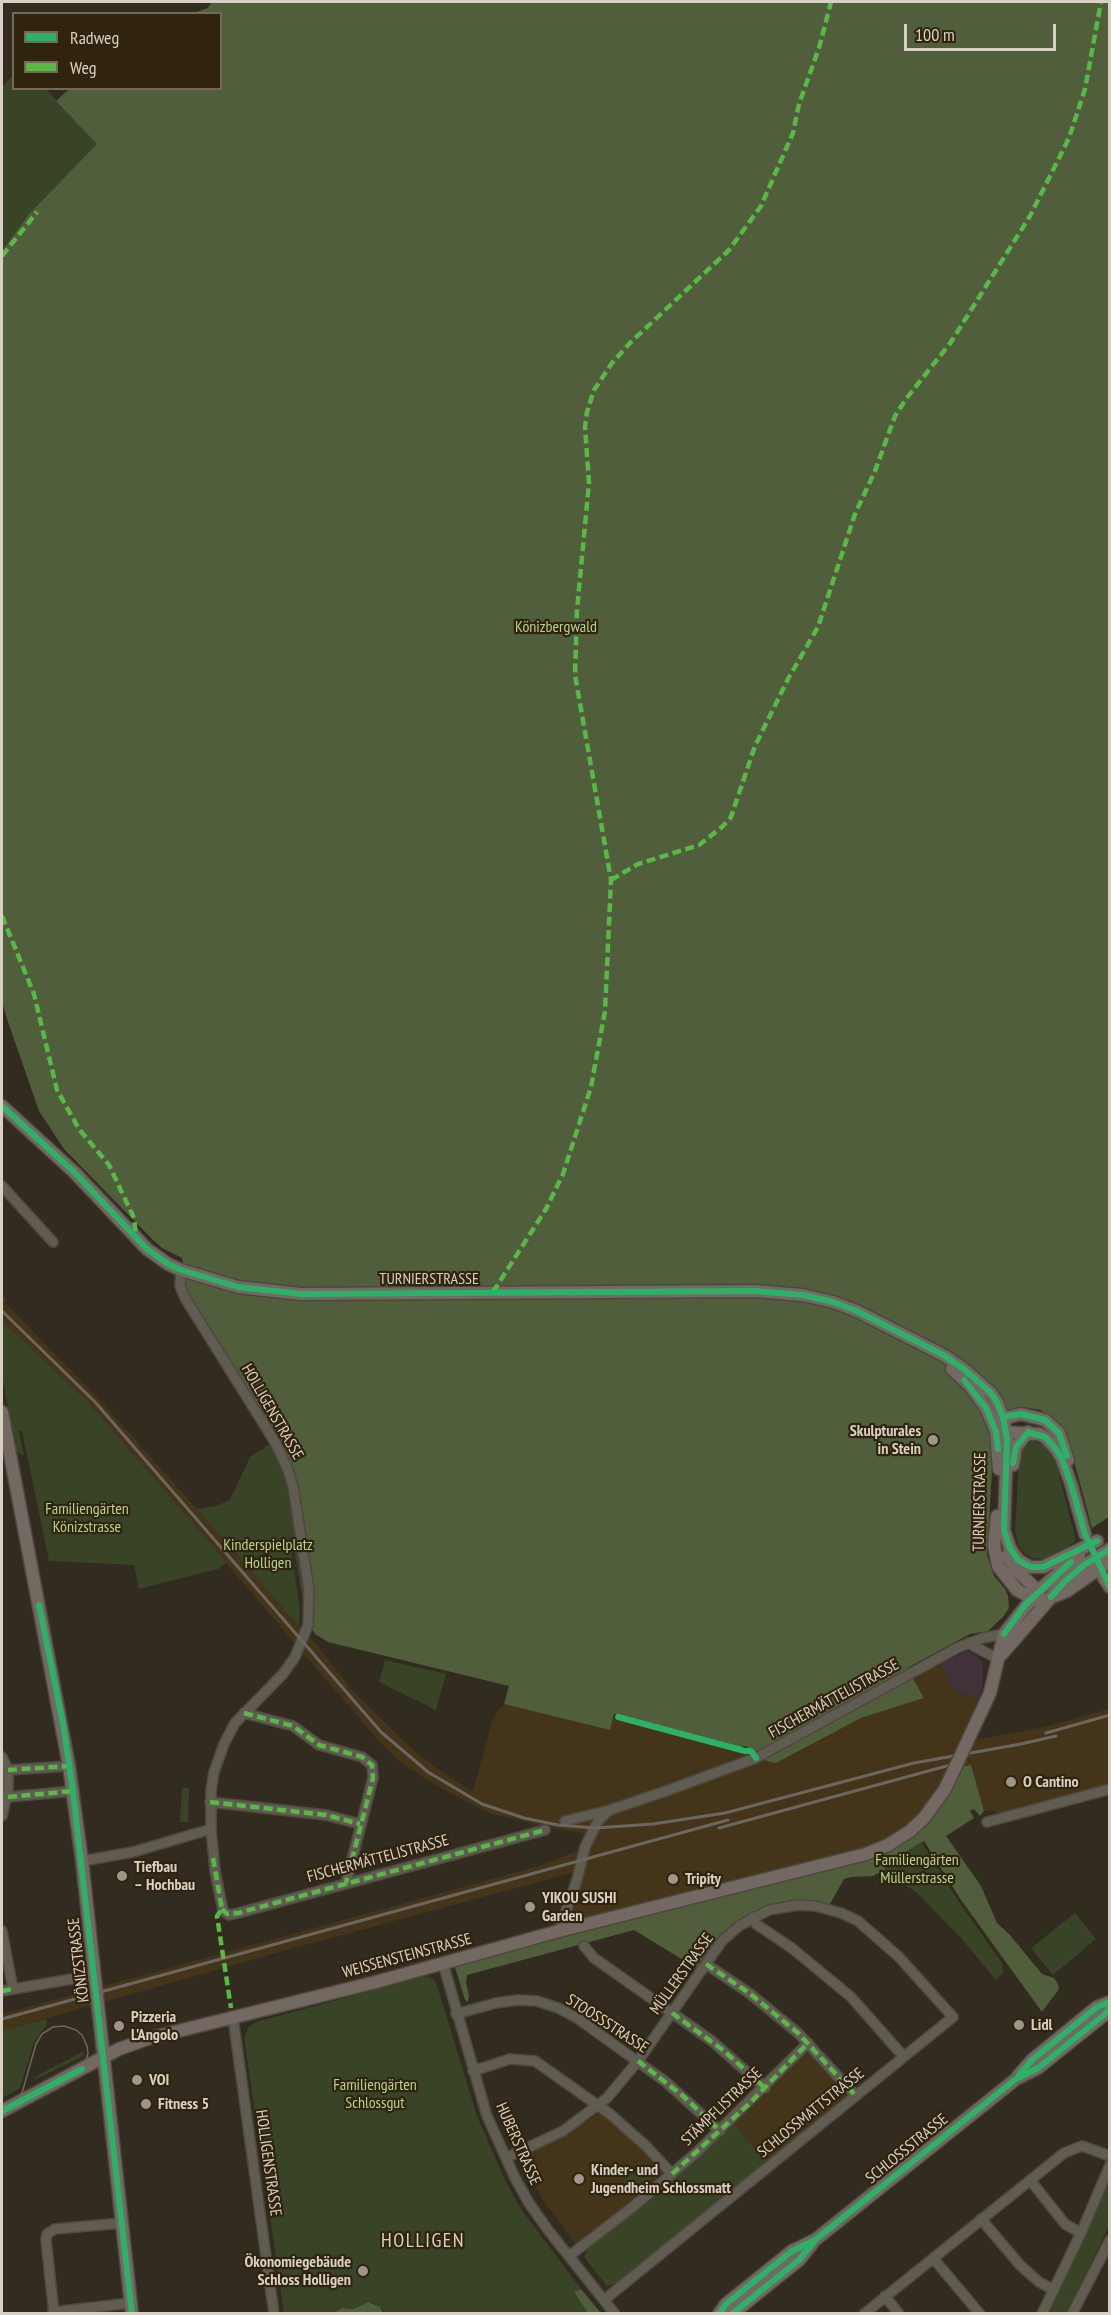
<!DOCTYPE html>
<meta charset="utf-8">
<style>
body{margin:0}
#map{position:relative;width:1111px;height:2315px;overflow:hidden;background:#322b1f;font-family:"PT Sans Narrow",sans-serif}
canvas{display:block}
.frame{position:absolute;inset:0;border:3px solid #d8d0c3;pointer-events:none}
.legend{position:absolute;left:12px;top:12px;width:210px;height:78px;box-sizing:border-box;background:#30240e;border:2px solid #736956;margin:0;padding:8px 10px;list-style:none;font-size:18px;color:#d8d0c3}
.legend li{display:flex;align-items:center;gap:12px;height:30px}
.legend b{width:30px;border:2px solid #736956}
.scale{position:absolute;left:904px;top:24px;width:152px;height:27px;box-sizing:border-box;border:3px solid #d8d0c3;border-top:0;padding-left:8px;font-size:18px;line-height:21px;white-space:nowrap;color:#d8d0c3;-webkit-text-stroke:4px #30240e;paint-order:stroke}
</style>
<div id="map">
<canvas width="1111" height="2315"></canvas>
<div class="frame"></div>
<ul class="legend">
<li><b style="height:8px;background:#2db169"></b>Radweg</li>
<li><b style="height:8px;background:#58b947"></b>Weg</li>
</ul>
<div class="scale">100 m</div>
</div>
<script>
const c = document.querySelector('canvas').getContext('2d');
c.lineJoin = 'round';
function paint(path, color) { c.fillStyle = color; c.fill(path, 'evenodd'); }
const poly = rows => new Path2D(rows.map(r => 'M' + r).join(''));
function strokePath(path, color, width, dash) { c.strokeStyle = color; c.lineWidth = width; c.lineCap = dash ? 'butt' : 'round'; c.setLineDash(dash || []); c.stroke(path); }
function label(font, color, halo, rows, align = 'center') {
  c.font = font + ' "PT Sans Narrow",sans-serif'; c.lineWidth = 4.5; c.setLineDash([]); c.textBaseline = 'middle'; c.strokeStyle = halo; c.fillStyle = color; for (const [text, x, y, turn = 0] of rows) {
    c.save(); c.translate(x, y); c.rotate((+turn || 0) * Math.PI / 180); c.textAlign = isNaN(turn) ? turn : align; if (halo) c.strokeText(text, 0, 0); c.fillText(text, 0, 0); c.restore();
  }
}
const built = poly([
 [2,1295,7,1300,5,1303,89,1388,197,1509,322,1651,352,1690,412,1749,439,1770,473,1792,493,1718,504,1704,610,1729,613,1718,744,1752,751,1751,776,1763,861,1718,924,1698,913,1678,940,1663,955,1692,987,1701,969,1741,1044,1727,1109,1709,1109,1784,1001,1814,992,1810,984,1811,971,1766,947,1788,895,1842,559,1931,579,1871,276,1953,2,2031,2,2014,539,1866,579,1850,586,1834,542,1826,489,1813,439,1787,401,1763,377,1739,87,1401,2,1321],
 [805,2054,812,2054,845,2089,846,2097,844,2101,767,2163,734,2124],
 [599,2113,605,2116,633,2139,659,2165,662,2173,658,2181,585,2239,575,2243,544,2202,522,2161,528,2153,565,2134]
]);
const industrial = poly([
 [968,1651,977,1656,983,1663,982,1690,978,1698,955,1692,940,1663]
]);
const green = poly([
 [13,75,14,88,46,89,98,144,29,214,2,251,2,87],
 [2,1321,87,1401,227,1563,220,1566,221,1568,139,1589,134,1565,49,1561,22,1431,19,1431,24,1456,17,1452,2,1377],
 [1032,1441,1044,1445,1052,1452,1055,1460,1076,1540,1063,1551,1043,1559,1032,1558,1024,1553,1018,1544,1015,1530,1019,1460,1021,1459,1023,1449],
 [270,1444,286,1480,305,1591,305,1602,303,1602,292,1537,289,1537,300,1610,299,1626,197,1509,216,1506,230,1500,250,1457],
 [385,1660,446,1674,436,1710,379,1682],
 [182,1788,189,1788,188,1822,180,1822],
 [922,1843,959,1902,1002,1963,1003,1973,996,1980,961,1938,917,1893,885,1870,887,1866,886,1864],
 [1075,1913,1096,1939,1053,1975,1031,1948],
 [422,1977,429,1977,436,1982,477,2116,505,2180,521,2209,581,2289,574,2292,588,2313,383,2313,383,2310,372,2302,353,2309,342,2308,333,2313,284,2313,244,2037,249,2027,256,2022],
 [46,2019,47,2024,34,2042,20,2088,2,2098,2,2031],
 [84,2051,83,2056,32,2081,40,2074],
 [734,2124,767,2163,619,2282,607,2286,584,2257,588,2248,675,2178],
 [646,2163,656,2175,634,2194,623,2181],
 [1110,2176,1109,2226,1066,2313,1049,2314]
]);
const forest = poly([
 [211,2,1109,2,1109,1517,1092,1528,1066,1432,1056,1423,1041,1410,1024,1407,1008,1410,1002,1414,992,1428,990,1436,992,1446,992,1470,987,1555,994,1576,1005,1589,1008,1596,1009,1608,1003,1617,988,1631,970,1634,907,1668,924,1698,861,1718,776,1763,756,1758,746,1746,739,1747,614,1714,610,1730,504,1704,509,1686,328,1642,315,1634,311,1628,314,1616,313,1580,296,1481,283,1446,187,1293,182,1258,162,1248,152,1239,64,1149,39,1111,7,1019,2,1002,2,251,29,214,97,144,56,101,69,89,220,88,220,14,193,13,208,8],
 [971,1765,984,1811,980,1816,974,1809,970,1811,974,1818,946,1836,981,1886,997,1923,1010,1935,1042,1974,1054,1978,1058,1984,1059,1989,1042,2012,961,1900,924,1841,886,1864,885,1870,873,1876,851,1877,844,1879,830,1904,809,1901,788,1902,768,1907,748,1915,736,1923,698,1969,634,1930,467,1975,466,1983,469,1995,468,2002,465,2000,453,1961,826,1865,910,1832,956,1768],
 [581,2289,601,2313,588,2313,574,2292],
 [369,2302,380,2307,383,2313,333,2313,342,2308,353,2309]
]);
const minor = poly([
 [2,1186,53,1242],
 [181,1270,180,1286,185,1298,275,1442,288,1470,293,1486,309,1590,308,1625,295,1657,283,1674,235,1723,224,1744,214,1772,211,1791,211,1829,215,1871,223,1911,229,1915,238,1913,545,1830],
 [968,1643,998,1659],
 [244,1713,293,1726,319,1745,362,1757,372,1765,373,1778,346,1883],
 [2,1757,8,1770,8,1791,2,1816],
 [8,1770,69,1766],
 [8,1797,73,1791],
 [210,1802,326,1815,360,1824],
 [565,1821,610,1810,666,1791,756,1758,959,1647,983,1638,1004,1634],
 [987,1822,1110,1789],
 [82,1861,133,1852,211,1829],
 [753,1917,756,1924,793,1949,851,1997,904,2057],
 [2,1931,13,1989],
 [559,1931,577,1880,585,1847,598,1821,608,1811],
 [584,1946,594,1958,712,2041,765,2088],
 [443,1963,487,2116,515,2178,529,2203,548,2230,615,2314],
 [706,1964,749,1993,798,2033,856,2096],
 [2,1991,95,1975],
 [456,2014,496,2003,518,2000,537,2001,558,2008,577,2018,666,2082,720,2131],
 [233,2018,274,2314],
 [473,2071,510,2059,535,2061,610,2114,646,2146,672,2174],
 [506,2158,563,2131,607,2098,638,2061,722,1941,739,1926,769,1910,798,1905,815,1906,841,1913,858,1921,899,1957,953,2017,604,2300],
 [1030,2180,1065,2224,1081,2233],
 [981,2219,1020,2265,1039,2282,1054,2290],
 [569,2256,634,2206,697,2152,808,2043],
 [933,2258,980,2314],
 [885,2296,899,2314],
 [53,2312,131,2303],
 [54,2314,46,2240,47,2234,55,2229,122,2223],
 [864,2314,1064,2153,1082,2146,1110,2156],
 [1042,2314,1081,2233,1110,2165],
 [1072,2314,1110,2240]
]);
const major = poly([
 [2,1106,74,1172,147,1249,168,1264,181,1270,238,1287,301,1294,755,1291,803,1295,833,1302,857,1311,945,1356,965,1370,991,1393,997,1402,1003,1417,1007,1439,1004,1530,1010,1548,1018,1560,1030,1567,1043,1567,1097,1541],
 [952,1369,970,1386,986,1408,996,1432,999,1469],
 [2,1412,69,1766,82,1861,132,2314],
 [997,1420,1021,1414,1045,1420,1059,1433,1068,1460],
 [998,1432,1039,1434,1045,1437,1056,1449,1062,1459,1071,1484,1085,1534],
 [1013,1465,1016,1447,1028,1432],
 [997,1516,994,1545,998,1566,1017,1590,1044,1604],
 [1007,1556,1016,1570,1033,1586,1040,1598],
 [1104,1578,1110,1587],
 [1055,1596,1067,1591,1110,1561],
 [1002,1654,1064,1582,1084,1565,1110,1549],
 [990,1693,1004,1634,1037,1592,1079,1555],
 [1018,2076,1032,2060,1097,2007,1110,2002],
 [2,2111,119,2049,150,2038,376,1982,559,1931,866,1854,888,1845,910,1831,924,1818,945,1789],
 [719,2314,726,2304,792,2251,815,2240,1016,2079,1038,2068,1104,2015,1110,2008],
 [732,2314,799,2260,812,2244]
]);
const tram = poly([
 [986,2108,1110,2010],
 [2,2109,17,2099,22,2093,36,2044,42,2034,53,2027,64,2026,76,2030,82,2035,87,2046,88,2053,85,2064,78,2073,2,2113],
 [715,2314,1110,1998],
 [733,2314,856,2213]
]);
const rail = poly([
 [2,1311,95,1402,381,1732,428,1772,482,1804,524,1818,558,1825,595,1828,653,1824,725,1813,914,1763,1021,1744,1056,1736],
 [1046,1733,1110,1715],
 [719,1828,965,1761],
 [2,2019,728,1820]
]);
const majorBridge = poly([
 [945,1789,990,1693]
]);
const quiet = poly([
 [2,256,37,212],
 [611,880,638,864,699,845,722,827,731,817,755,746,788,679,818,627,855,514,875,471,895,416,906,399,951,342,1030,216,1069,138,1085,89,1101,2],
 [2,916,34,994,57,1090,79,1129,109,1165,134,1218,136,1235],
 [493,1292,546,1209,563,1174,591,1087,605,1011,611,880,575,675,577,610,589,483,585,427,587,412,594,390,612,363,631,342,729,250,761,206,793,133,799,104,819,48,831,2],
 [244,1713,293,1726,319,1745,362,1757,372,1765,373,1778,346,1883],
 [8,1770,69,1766],
 [8,1797,73,1791],
 [210,1802,326,1815,360,1824],
 [213,1858,222,1909,217,1916,231,2008],
 [222,1909,227,1914,238,1913,545,1830],
 [706,1964,749,1993,798,2033,856,2096],
 [2,1991,13,1989],
 [672,2013,723,2050,765,2088],
 [638,2061,683,2096,720,2131],
 [672,2174,750,2103,808,2043]
]);
const cycleway = poly([
 [2,1106,74,1172,147,1249,168,1264,181,1270,238,1287,301,1294,755,1291,803,1295,833,1302,857,1311,945,1356,965,1370,991,1393,997,1402,1003,1417,1007,1439,1004,1530,1010,1548,1018,1560,1030,1567,1043,1567,1097,1541],
 [964,1380,986,1408,996,1432,998,1449],
 [1003,1417,1021,1414,1045,1420,1059,1433,1067,1456],
 [1013,1463,1016,1447,1028,1432,1045,1437,1056,1449,1062,1459,1071,1484,1085,1534,1110,1587],
 [1051,1597,1064,1582,1084,1565,1110,1549],
 [39,1605,63,1724,73,1791,132,2314],
 [1004,1634,1026,1604,1071,1562],
 [618,1717,745,1751,751,1751,756,1758],
 [1019,2075,1032,2060,1097,2007,1107,2003],
 [2,2111,82,2069],
 [719,2314,726,2304,792,2251,815,2240,1016,2079,1038,2068,1104,2015,1110,2008],
 [732,2314,799,2260,813,2243]
]);
const markers = [
 [933,1440,6,"#9e968a"],
 [1011,1782,6,"#9e968a"],
 [122,1876,6,"#9e968a"],
 [673,1879,6,"#9e968a"],
 [530,1907,6,"#9e968a"],
 [1019,2025,6,"#9e968a"],
 [119,2026,6,"#9e968a"],
 [137,2080,6,"#9e968a"],
 [146,2104,6,"#9e968a"],
 [579,2179,6,"#9e968a"],
 [363,2271,6,"#9e968a"]
];
const parkNames = [
 ["Könizbergwald",556,627],
 ["Familiengärten",87,1509],
 ["Könizstrasse",87,1527],
 ["Kinderspielplatz",268,1545],
 ["Holligen",268,1563],
 ["Familiengärten",917,1860],
 ["Müllerstrasse",917,1878],
 ["Familiengärten",375,2085],
 ["Schlossgut",375,2103]
];
const streetNames = [
 ["TURNIERSTRASSE",429,1279],
 ["HOLLIGENSTRASSE",272,1412,60],
 ["TURNIERSTRASSE",980,1502,-89],
 ["FISCHERMÄTTELISTRASSE",834,1699,-29],
 ["FISCHERMÄTTELISTRASSE",378,1859,-15],
 ["WEISSENSTEINSTRASSE",407,1956,-15],
 ["KÖNIZSTRASSE",79,1960,-97],
 ["MÜLLERSTRASSE",682,1974,-54],
 ["STOOSSSTRASSE",607,2024,33],
 ["STÄMPFLISTRASSE",722,2107,-44],
 ["SCHLOSSMATTSTRASSE",811,2113,-39],
 ["HUBERSTRASSE",518,2144,66],
 ["SCHLOSSSTRASSE",907,2149,-39],
 ["HOLLIGENSTRASSE",268,2163,82]
];
const poiNames = [
 ["Skulpturales",921,1431,"right"],
 ["in Stein",921,1449,"right"],
 ["O Cantino",1023,1782],
 ["Tiefbau",134,1867],
 ["– Hochbau",134,1885],
 ["Tripity",685,1879],
 ["YIKOU SUSHI",542,1898],
 ["Garden",542,1916],
 ["Pizzeria",131,2017],
 ["L'Angolo",131,2035],
 ["Lidl",1031,2025],
 ["VOI",149,2080],
 ["Fitness 5",158,2104],
 ["Kinder- und",591,2170],
 ["Jugendheim Schlossmatt",591,2188],
 ["Ökonomiegebäude",351,2262,"right"],
 ["Schloss Holligen",351,2280,"right"]
];
const quarterNames = [
 ["HOLLIGEN",423,2241]
];
paint(built, '#44351a');
paint(industrial, '#40313a');
paint(green, '#384425');
paint(forest, '#505e3c');
strokePath(minor, '#4e493f', 12);
strokePath(major, '#4e493f', 15);
strokePath(minor, '#615c52', 9);
strokePath(major, '#736862', 12);
strokePath(tram, '#6c665e', 1.5);
strokePath(rail, '#6c665e', 3);
strokePath(majorBridge, '#4e493f', 15, []);
strokePath(majorBridge, '#736862', 12);
strokePath(quiet, '#58b947', 4.5, [9, 4.5]);
strokePath(cycleway, '#2db169', 6);
for (const [x, y, r, color] of markers) { const dot = new Path2D(); dot.arc(x, y, r, 0, 2 * Math.PI); c.fillStyle = color; c.fill(dot); strokePath(dot, '#30240e', 2); }
label('16px', '#b6d393', '#30240e', parkNames);
label('16px', '#d8d0c3', '#30240e', streetNames);
label('bold 16px', '#d8d0c3', '#30240e', poiNames, 'left');
c.letterSpacing = '1.5px';
label('20px', '#d8d0c3', '#30240e', quarterNames);
c.letterSpacing = '0px';
</script>
